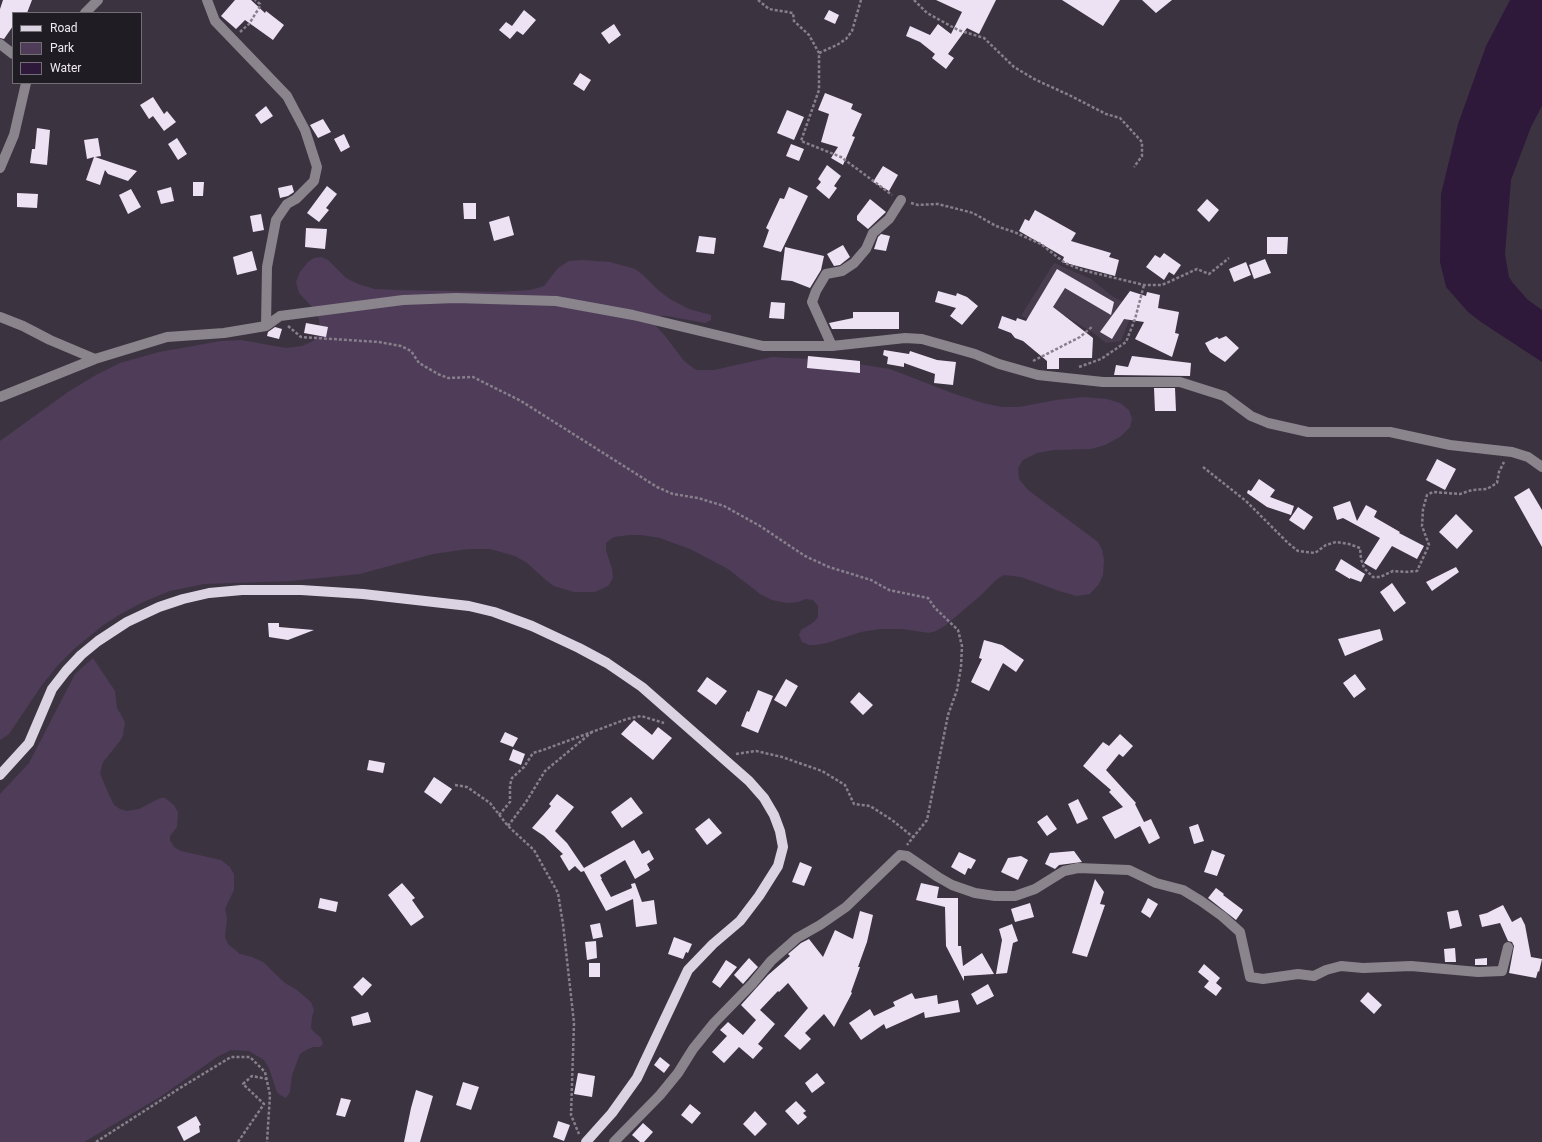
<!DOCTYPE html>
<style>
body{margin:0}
#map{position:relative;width:1542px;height:1142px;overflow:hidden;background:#3c3341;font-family:Roboto,sans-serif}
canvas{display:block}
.legend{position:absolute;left:12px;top:12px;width:130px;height:72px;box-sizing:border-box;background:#201c23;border:1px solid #736e76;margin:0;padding:5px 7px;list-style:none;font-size:12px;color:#efe9f2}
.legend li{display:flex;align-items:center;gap:8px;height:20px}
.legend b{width:20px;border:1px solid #736e76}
</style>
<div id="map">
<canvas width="1542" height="1142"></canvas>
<ul class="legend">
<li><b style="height:5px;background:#dcd3e2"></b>Road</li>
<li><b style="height:11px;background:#4e3c58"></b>Park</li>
<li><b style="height:11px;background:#2f193a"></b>Water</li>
</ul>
</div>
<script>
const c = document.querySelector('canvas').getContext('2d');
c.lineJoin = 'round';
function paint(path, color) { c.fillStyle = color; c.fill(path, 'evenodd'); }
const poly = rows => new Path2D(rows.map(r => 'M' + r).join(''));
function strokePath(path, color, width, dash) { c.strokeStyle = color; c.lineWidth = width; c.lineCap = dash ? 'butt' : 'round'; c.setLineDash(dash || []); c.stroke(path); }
const built = poly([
 [1054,263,1091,279,1112,296,1134,308,1121,341,1106,343,1095,334,1062,314,1056,317,1030,319,1021,316]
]);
const green = poly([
 [321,257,328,260,346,278,358,284,375,289,398,290,496,292,530,290,544,286,558,268,569,261,582,260,610,262,635,269,643,275,658,290,670,299,689,309,711,315,711,320,705,323,667,316,658,316,654,324,666,337,684,361,696,370,714,370,772,357,811,359,858,364,890,369,952,393,983,403,1002,407,1019,407,1056,400,1083,397,1107,399,1120,403,1129,410,1132,419,1130,427,1120,437,1105,445,1091,449,1054,450,1037,453,1023,460,1018,468,1019,479,1028,490,1098,542,1102,550,1104,560,1103,575,1099,584,1090,594,1077,596,1059,591,1021,577,1004,575,996,580,980,596,946,625,936,631,929,633,902,629,880,629,861,632,827,643,815,645,809,645,802,642,799,635,801,630,814,622,818,617,818,606,813,600,806,599,798,602,787,603,772,600,760,594,728,569,690,549,660,538,641,535,629,535,614,537,608,541,606,543,606,550,612,569,613,578,608,586,595,592,574,592,554,586,547,581,527,563,515,556,490,549,468,549,433,554,360,574,291,581,204,584,170,591,143,602,119,615,102,626,74,649,57,666,42,685,9,734,0,740,0,441,68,392,96,375,120,363,159,352,221,341,241,340,286,348,302,346,313,341,320,333,319,319,314,309,299,293,296,282,300,272,308,262,314,258],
 [93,658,115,691,117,708,125,722,123,735,120,741,103,762,100,773,106,788,114,805,120,809,127,811,139,809,160,798,165,798,174,805,178,812,177,827,170,836,170,840,174,847,181,851,221,860,230,867,234,874,234,890,225,909,227,918,225,937,228,944,240,954,252,957,263,962,285,983,297,990,311,1002,314,1010,312,1017,311,1028,313,1031,321,1038,323,1044,320,1047,313,1047,306,1050,300,1054,292,1075,290,1092,286,1098,280,1095,277,1092,269,1068,264,1060,249,1051,231,1050,217,1057,160,1097,84,1142,0,1142,0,794,29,763,75,674]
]);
const water = poly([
 [1510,0,1542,0,1542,106,1531,127,1511,180,1505,254,1509,277,1513,283,1528,300,1542,310,1542,362,1481,322,1468,312,1446,287,1440,262,1441,194,1458,124,1486,46]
]);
const building = poly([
 [3,0,32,0,27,13,13,13,13,26,4,39,0,38,0,9],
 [235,0,251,0,265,13,266,11,284,25,273,40,245,20,236,29,221,16],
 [936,0,996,0,979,34,967,28,948,54,954,58,946,69,932,58,935,54,920,42,906,36,910,26,930,35,938,24,951,34,962,12],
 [1062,0,1120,0,1103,26],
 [1142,0,1172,0,1156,13],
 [524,10,536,20,523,35,517,31,510,39,499,30,506,22,512,26],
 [829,10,839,15,835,24,824,19],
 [614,24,621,35,609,44,601,33],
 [580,73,591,80,584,91,573,84],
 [825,93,853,104,851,109,862,114,852,136,855,137,843,165,831,158,838,147,821,142,829,114,818,110],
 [153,97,164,114,167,111,176,122,164,131,153,116,149,119,140,105],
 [266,106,273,116,261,124,255,115],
 [787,110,804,117,794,140,777,133],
 [323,119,331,132,318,138,310,125],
 [37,128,50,130,47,165,30,163,32,149,35,149],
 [344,134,350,147,341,152,334,139],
 [98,138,101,156,95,157,137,171,128,181,108,174,105,170,100,185,86,180,94,157,87,159,84,140],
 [177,138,187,154,178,160,168,144],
 [791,144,804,149,799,161,786,156],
 [827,165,841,176,834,186,837,188,829,199,816,188,821,182,818,179],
 [883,166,898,175,889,191,873,182],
 [193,182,204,182,203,196,193,196],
 [292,185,294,192,288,196,280,198,278,188],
 [327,186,337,194,326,208,329,210,319,222,307,213],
 [171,187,174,201,161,204,157,191],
 [789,187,808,196,781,252,763,247,769,230,766,228,780,198,784,199],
 [131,189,141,207,128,214,119,195],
 [17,193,38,194,37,208,17,207],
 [870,199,886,212,868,229,857,220,857,216],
 [1207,199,1219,210,1209,222,1197,210],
 [463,203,476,203,476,219,464,219],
 [1035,210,1076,233,1071,241,1111,253,1109,257,1119,260,1115,276,1062,262,1064,257,1019,231,1025,219,1029,221],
 [261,214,264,230,253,232,250,216],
 [509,216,514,235,494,241,489,222],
 [306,228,327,229,325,249,305,247],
 [881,234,890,236,886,251,874,249,878,237],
 [699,236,716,238,714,254,696,252],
 [1267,237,1288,237,1287,254,1267,254],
 [843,245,850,257,840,265,834,266,827,254],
 [785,247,824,256,821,270,810,288,792,281,781,280],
 [252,251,257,270,237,275,233,257],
 [1164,253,1181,265,1174,275,1169,272,1164,280,1146,267,1155,255,1160,258],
 [1265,259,1271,273,1254,279,1249,265],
 [1246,262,1251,275,1234,282,1229,269],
 [1057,269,1114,302,1111,315,1065,288,1053,307,1093,338,1092,358,1059,358,1059,369,1047,369,1047,361,1023,341,1015,338,1011,333,998,328,1002,316,1016,321,1017,318,1026,321],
 [938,291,956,296,957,293,967,297,978,306,962,325,950,316,956,308,935,302],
 [1130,291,1146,296,1147,292,1160,295,1158,308,1179,312,1175,333,1179,334,1172,357,1135,339,1144,322,1124,319,1112,339,1100,332],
 [771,302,785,303,784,319,769,318],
 [853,312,899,312,899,329,832,329,829,323,853,318],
 [306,323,328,327,326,337,304,333],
 [275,327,282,329,279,339,267,336,268,332],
 [1226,336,1239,348,1225,362,1210,352,1205,343,1217,337,1219,339],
 [884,350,909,354,910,351,937,360,956,362,953,385,934,383,935,374,904,363,904,367,887,364,888,357,883,355],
 [808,356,860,361,860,373,807,368],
 [1132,356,1191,363,1190,376,1114,375,1116,365,1128,367],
 [1154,388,1175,388,1176,411,1155,411],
 [1437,459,1456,469,1445,490,1426,480],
 [1259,479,1275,490,1270,497,1294,506,1291,515,1267,507,1247,493,1248,490,1251,491],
 [1529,488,1542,510,1542,547,1514,497],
 [1350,501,1357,521,1366,505,1377,511,1374,517,1400,532,1399,533,1424,546,1417,559,1392,546,1376,570,1364,563,1380,538,1343,518,1337,520,1333,507],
 [1298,507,1313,517,1304,530,1289,520],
 [1456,514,1473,531,1457,549,1439,532],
 [1341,559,1365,574,1361,582,1350,578,1350,579,1335,570],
 [1456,567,1459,572,1432,591,1426,582],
 [1392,583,1406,603,1394,612,1380,592],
 [268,623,279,623,279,627,314,630,288,640,269,637],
 [1380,629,1383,640,1345,656,1338,639],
 [984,640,1002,645,1024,660,1016,672,1003,663,989,691,971,682,982,659,979,658],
 [1355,674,1366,689,1354,698,1343,683],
 [707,677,727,691,716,705,697,691],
 [786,679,798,686,786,707,774,700],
 [758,690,773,696,758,733,741,726,747,711,749,712],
 [859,692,873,705,863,715,850,702],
 [634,720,652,735,658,727,672,738,653,760,621,734],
 [505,732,518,738,513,747,500,742],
 [1120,734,1133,746,1123,757,1119,754,1106,770,1136,803,1135,804,1144,822,1151,819,1160,838,1149,844,1140,826,1115,839,1102,817,1123,807,1109,792,1111,790,1083,766,1103,742,1109,746],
 [513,749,525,754,521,765,509,760],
 [369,760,385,763,383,773,367,770],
 [434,777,452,789,441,804,424,792],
 [557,794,574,807,555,831,567,843,584,868,634,840,642,854,649,850,654,859,647,864,650,870,635,879,625,860,600,875,602,879,601,879,611,897,632,888,631,884,635,883,642,902,654,900,657,924,636,927,633,899,606,911,584,871,581,872,575,866,569,871,560,856,563,854,544,836,532,828,551,806,549,804],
 [631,797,643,813,622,828,611,812],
 [1078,799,1088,819,1077,824,1068,804],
 [1047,815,1057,829,1047,836,1037,822],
 [709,818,722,833,707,845,695,829],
 [1198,824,1204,841,1194,844,1189,827],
 [1212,850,1225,855,1217,876,1204,872],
 [1074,851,1082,862,1059,865,1055,869,1045,864,1050,853],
 [959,852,976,860,971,869,968,868,965,875,951,867],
 [1021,856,1028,860,1018,880,1001,872,1008,858],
 [800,862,812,867,804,886,792,882],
 [1095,879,1104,892,1100,904,1105,905,1087,957,1072,953],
 [402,883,415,898,412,900,424,917,411,926,388,895],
 [921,883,939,887,937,898,958,898,958,946,961,946,963,966,982,953,994,974,964,976,964,981,946,946,945,907,916,900],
 [1216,888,1224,894,1223,895,1243,910,1236,920,1208,898],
 [320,898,338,902,336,912,318,908],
 [1148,898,1158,904,1150,918,1141,912],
 [1030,903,1034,917,1015,922,1011,909],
 [1503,905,1512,922,1521,917,1525,925,1531,957,1542,959,1539,972,1538,971,1536,978,1509,973,1514,946,1512,942,1508,941,1500,923,1482,927,1479,915,1487,913],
 [1458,910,1462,926,1450,929,1447,912],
 [860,911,873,915,867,942,858,967,860,967,851,992,852,993,834,1027,824,1014,805,1033,811,1039,800,1050,784,1036,808,1008,788,983,779,992,778,991,760,1010,775,1024,758,1044,763,1048,753,1059,739,1047,724,1063,712,1052,727,1036,720,1030,728,1022,743,1035,756,1020,741,1005,768,975,790,956,788,954,801,943,809,939,823,957,835,930,853,939],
 [600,923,603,937,593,939,590,925],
 [1012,924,1018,941,1013,943,1007,973,996,974,1002,940,999,929],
 [674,937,692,944,688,953,686,952,683,959,668,954],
 [596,941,597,958,587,960,585,942],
 [1455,948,1456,962,1445,962,1444,949],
 [749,958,758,967,743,984,734,975],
 [1487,958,1487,965,1475,965,1475,959],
 [726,960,737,967,720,988,712,982],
 [589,963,600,963,600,977,589,977],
 [1204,964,1220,978,1216,983,1222,988,1216,996,1204,987,1209,981,1198,972],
 [363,977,372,985,362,996,353,987],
 [988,984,994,996,977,1005,971,994],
 [1368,992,1382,1005,1374,1014,1360,1001],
 [912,993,915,999,937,995,938,1004,958,1000,960,1012,925,1018,924,1012,886,1029,884,1024,861,1040,849,1023,870,1009,874,1016,895,1006,893,1002],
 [368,1012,371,1022,353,1026,351,1017],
 [660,1057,670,1065,664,1073,654,1065],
 [578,1073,595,1076,592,1097,574,1094],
 [817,1073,825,1083,812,1093,805,1083],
 [463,1082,479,1087,471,1110,456,1105],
 [416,1090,433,1096,420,1142,404,1142,411,1108],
 [341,1098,351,1100,345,1117,336,1115],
 [796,1101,806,1111,803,1113,807,1117,798,1125,785,1111],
 [690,1104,701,1113,692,1124,681,1115],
 [755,1111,767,1124,755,1136,743,1124],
 [196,1116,201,1125,199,1126,200,1132,184,1141,177,1127],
 [558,1121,570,1125,564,1141,553,1137],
 [643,1123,653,1132,644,1142,640,1142,632,1135]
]);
const path = poly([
 [758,0,769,9,793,13,794,21,809,35,819,53,819,90,801,141,841,157,892,195],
 [914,0,927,13,958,30,984,38,1014,67,1036,80,1069,95,1106,114,1120,118,1142,142,1142,156,1134,167],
 [240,32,249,24,259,8,260,4,255,0],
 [819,53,837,45,846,39,852,31,861,0],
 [911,203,918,205,938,204,973,213,996,226,1014,232,1041,244,1065,263,1082,270,1144,285,1162,285,1197,269,1209,274,1229,258],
 [288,326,301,337,379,342,401,346,411,351,419,363,438,374,448,378,473,377,521,401,657,487,673,494,698,498,724,506,760,526,805,556,829,567,871,580,889,590,928,598,935,608,958,630,962,646,961,667,957,690,948,715,927,820,907,845],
 [1033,361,1080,337,1093,326],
 [1079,367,1101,359,1126,342,1135,319,1144,285],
 [1203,467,1246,501,1288,543,1298,551,1315,553,1326,545,1336,542,1349,544,1360,548,1361,559,1364,568,1373,577,1380,577,1393,571,1405,572,1417,571,1429,545,1422,526,1423,509,1427,495,1433,492,1460,494,1472,490,1487,489,1497,483,1499,472,1504,462],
 [736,754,756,751,782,757,822,771,845,785,854,804,870,806,892,820,913,837],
 [455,785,467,787,490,803,508,826,534,850,558,893,563,924,574,1023,571,1115,579,1134],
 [499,815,510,802,510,785,512,778,524,767,533,753,543,750,627,719,641,716,664,723],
 [508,826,526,802,545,771,592,732],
 [96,1142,180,1088,231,1057,250,1057,265,1072,270,1095,267,1142],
 [238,1142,264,1104,243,1084,252,1076,267,1079]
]);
const minor = poly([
 [207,0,215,21,287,96,305,130,317,167,314,181,296,199,287,204,276,220,267,267,266,326],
 [85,13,98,0],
 [0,44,13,54],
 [0,168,14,135,26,83],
 [0,317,23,326,50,340,95,359],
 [832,346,812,302,816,291,826,274,842,271,854,263,866,249,873,233,889,219,901,200],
 [0,397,95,359,167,337,224,333,266,326,280,316,403,300,456,298,556,301,633,315,763,346,832,346,905,338,922,339,975,354,999,364,1038,375,1103,382,1180,382,1224,396,1251,416,1268,423,1308,432,1390,432,1450,445,1512,452,1528,457,1542,467],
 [614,1142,660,1095,678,1073,693,1049,714,1023,752,984,771,961,797,938,820,925,846,907,900,855,907,856,938,877,952,885,975,893,995,896,1015,896,1035,889,1064,871,1078,868,1129,870,1156,883,1183,890,1201,901,1222,916,1240,932,1250,977,1263,979,1298,974,1314,976,1326,970,1341,966,1363,968,1411,966,1478,972,1502,971,1508,947]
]);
const major = poly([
 [0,775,29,743,52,689,66,671,81,655,98,641,127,622,159,607,183,599,209,593,242,590,301,590,363,594,469,606,494,612,532,626,579,648,607,663,642,687,749,781,764,798,774,815,780,831,783,847,778,866,759,896,740,921,713,944,688,970,637,1078,612,1113,586,1142]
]);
paint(built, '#483d4f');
paint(green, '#4e3c58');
paint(water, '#2f193a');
paint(building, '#ede2f4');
strokePath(path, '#877f8b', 2.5, [3, 2]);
strokePath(minor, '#8a858c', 10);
strokePath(major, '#dcd3e2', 10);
</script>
